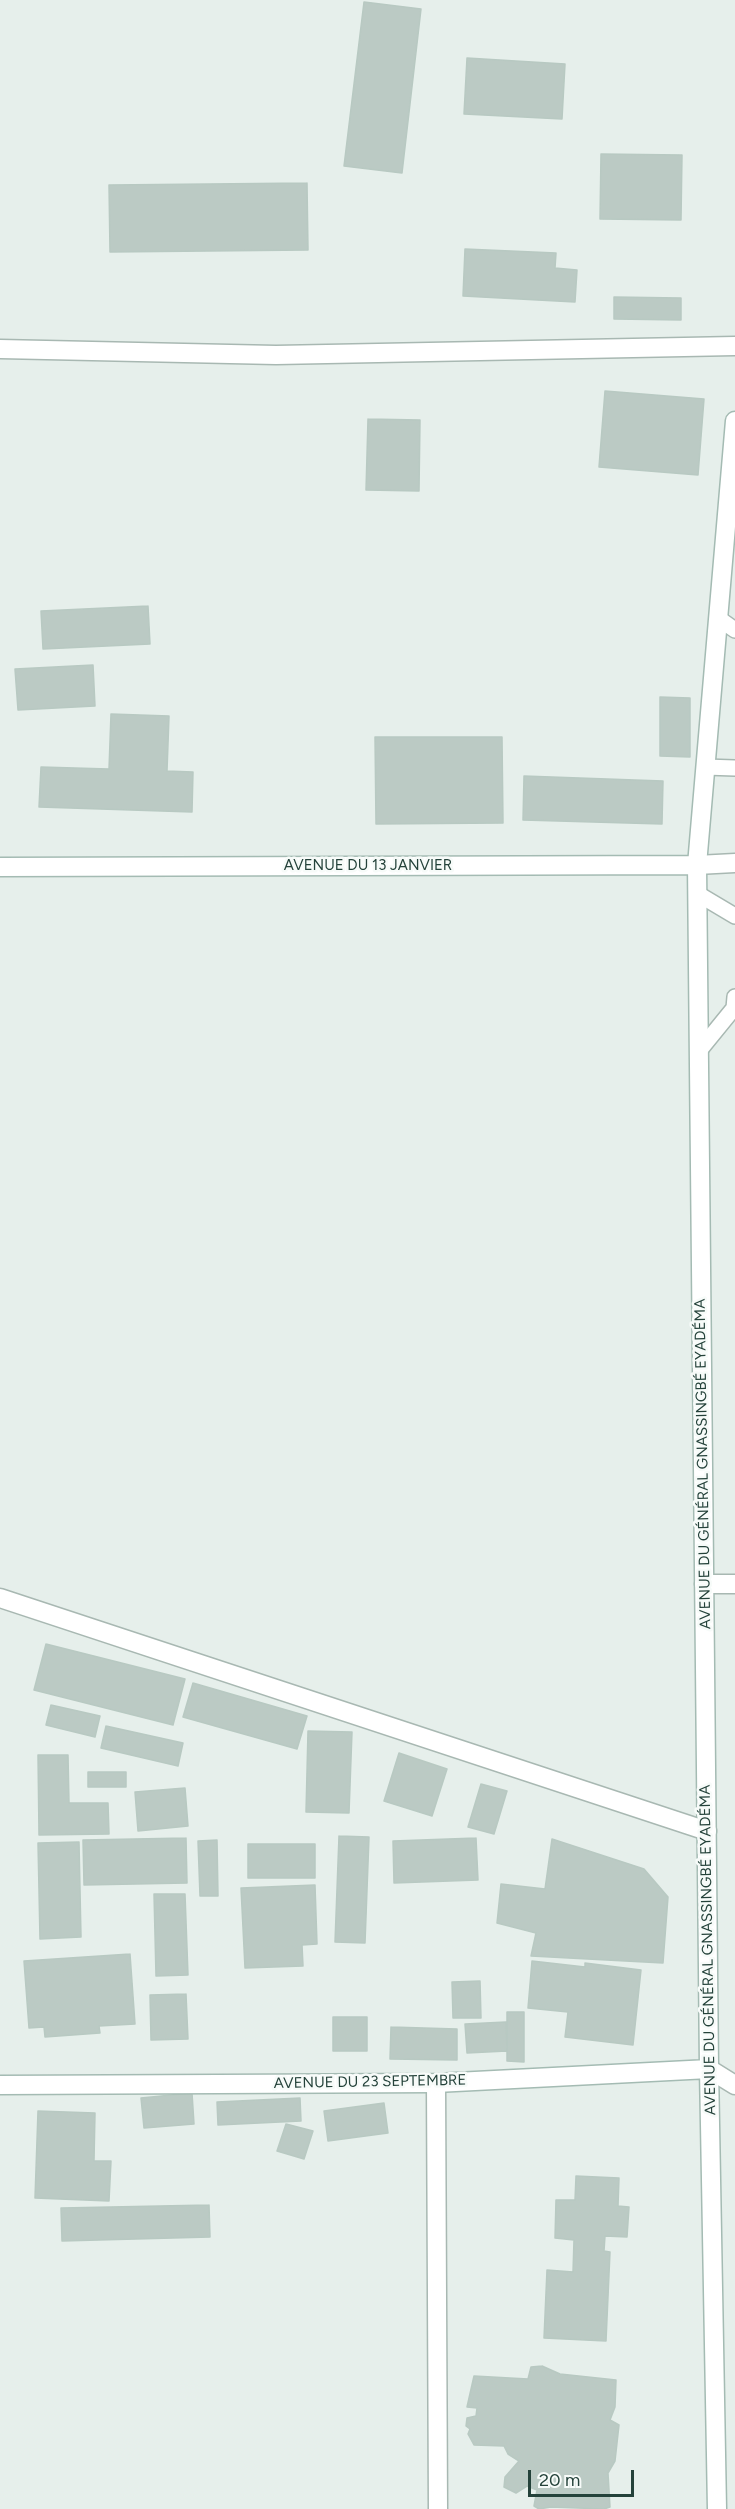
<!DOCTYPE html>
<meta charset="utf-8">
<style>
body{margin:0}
#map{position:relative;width:735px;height:2509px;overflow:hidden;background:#e6efeb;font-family:Figtree,sans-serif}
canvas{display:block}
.scale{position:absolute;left:528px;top:2470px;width:106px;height:27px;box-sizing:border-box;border:3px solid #24423a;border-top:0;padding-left:8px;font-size:18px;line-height:21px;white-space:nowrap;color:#24423a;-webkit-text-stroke:4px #f7fbf9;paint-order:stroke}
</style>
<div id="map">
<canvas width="735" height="2509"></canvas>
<div class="scale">20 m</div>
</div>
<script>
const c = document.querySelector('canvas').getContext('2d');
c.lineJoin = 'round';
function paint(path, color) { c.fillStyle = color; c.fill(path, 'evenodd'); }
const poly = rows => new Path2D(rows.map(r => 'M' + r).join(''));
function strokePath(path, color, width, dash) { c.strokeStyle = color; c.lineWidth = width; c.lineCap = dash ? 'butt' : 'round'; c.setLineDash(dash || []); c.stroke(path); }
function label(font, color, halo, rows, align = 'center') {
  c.font = font + ' Figtree,sans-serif'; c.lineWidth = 5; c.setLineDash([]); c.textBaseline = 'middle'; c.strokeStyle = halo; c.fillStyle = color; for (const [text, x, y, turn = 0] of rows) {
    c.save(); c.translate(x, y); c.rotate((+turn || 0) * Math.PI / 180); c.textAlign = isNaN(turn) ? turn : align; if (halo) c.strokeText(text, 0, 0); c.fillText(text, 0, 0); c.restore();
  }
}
const building = poly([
 [364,2,421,9,402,173,344,166,364,2],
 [467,58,565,64,562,119,464,114,467,58],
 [601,154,682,155,681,220,600,219,601,154],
 [307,183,308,250,110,252,109,185,307,183],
 [465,249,556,253,555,268,577,270,575,302,463,296,465,249],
 [614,297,681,298,681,320,614,319,614,297],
 [605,391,704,399,698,475,599,467,605,391],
 [368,419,420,420,419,491,366,490,368,419],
 [148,606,150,644,43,649,41,611,148,606],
 [93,665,95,706,18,710,15,669,93,665],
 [660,697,690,698,690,757,660,756,660,697],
 [111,714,169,716,167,771,193,772,192,812,39,807,41,767,109,769,111,714],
 [375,737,502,737,503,823,376,824,375,737],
 [524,776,663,781,662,824,523,820,524,776],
 [46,1644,185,1679,173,1725,34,1690,46,1644],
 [193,1683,307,1716,297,1749,183,1717,193,1683],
 [51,1705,100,1716,95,1737,46,1725,51,1705],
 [106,1726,183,1743,178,1766,101,1748,106,1726],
 [308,1731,352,1732,349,1813,306,1812,308,1731],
 [399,1753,447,1769,432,1816,384,1801,399,1753],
 [38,1755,68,1755,69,1803,108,1803,109,1834,39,1835,38,1755],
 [88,1772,126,1772,126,1787,88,1787,88,1772],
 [481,1784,507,1791,494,1834,468,1827,481,1784],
 [185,1788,188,1826,138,1831,135,1792,185,1788],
 [339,1836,369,1837,365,1943,335,1942,339,1836],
 [186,1838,187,1883,84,1885,83,1840,186,1838],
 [476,1838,478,1880,394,1883,393,1841,476,1838],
 [552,1839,644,1869,668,1897,663,1963,531,1956,536,1933,497,1923,501,1884,545,1889,552,1839],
 [217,1840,218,1896,200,1896,198,1841,217,1840],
 [79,1842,81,1937,40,1939,38,1843,79,1842],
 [248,1844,315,1844,315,1878,248,1878,248,1844],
 [315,1885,317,1944,302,1945,303,1966,245,1968,241,1888,315,1885],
 [154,1894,185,1894,188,1975,156,1976,154,1894],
 [130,1954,135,2024,99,2026,100,2033,45,2037,44,2027,29,2028,24,1961,130,1954],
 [532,1961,585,1967,585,1963,641,1970,633,2045,565,2037,568,2012,528,2008,532,1961],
 [480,1981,481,2018,453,2018,452,1982,480,1981],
 [186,1994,188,2039,151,2040,150,1995,186,1994],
 [507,2012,524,2012,524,2062,507,2061,507,2012],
 [333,2017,367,2017,367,2051,333,2051,333,2017],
 [506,2022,507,2051,467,2053,465,2024,506,2022],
 [391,2027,457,2029,457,2060,390,2059,391,2027],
 [192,2093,194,2124,144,2128,141,2098,192,2093],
 [300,2098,301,2121,218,2125,217,2102,300,2098],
 [384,2103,388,2133,328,2141,324,2111,384,2103],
 [38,2111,95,2113,94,2161,111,2161,109,2201,35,2198,38,2111],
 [286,2124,313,2131,304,2159,277,2151,286,2124],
 [576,2176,619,2178,618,2206,629,2207,627,2237,605,2236,604,2251,610,2252,606,2341,544,2338,547,2270,573,2272,574,2240,555,2238,556,2200,575,2200,576,2176],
 [209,2205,210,2237,62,2241,61,2208,209,2205],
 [542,2366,560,2374,616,2380,615,2407,610,2420,619,2425,615,2461,608,2473,610,2507,604,2509,551,2507,539,2509,534,2506,537,2490,527,2486,516,2493,504,2487,505,2477,519,2461,508,2454,504,2446,474,2445,468,2434,470,2429,466,2426,467,2418,476,2416,477,2408,467,2407,474,2376,528,2379,531,2367,542,2366]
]);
const service = poly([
 [718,618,735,630],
 [705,767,735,768],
 [698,894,735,916],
 [699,1051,734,1008,735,997]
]);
const minor = poly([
 [0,349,276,355,735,346],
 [697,865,735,863],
 [704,1584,735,1584],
 [0,1598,707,1831],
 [709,2069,735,2085],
 [436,2083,438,2509]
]);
const secondary = poly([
 [0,867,697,865],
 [0,2085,436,2083,709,2069],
 [717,2509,709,2069,697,865,735,421]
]);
const streetNames = [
 ["AVENUE DU 13 JANVIER",368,866],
 ["AVENUE DU GÉNÉRAL GNASSINGBÉ EYADÉMA",703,1464,-91],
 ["AVENUE DU GÉNÉRAL GNASSINGBÉ EYADÉMA",708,1950,-91],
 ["AVENUE DU 23 SEPTEMBRE",370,2082,-1]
];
paint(building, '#bbcac4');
strokePath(building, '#b8c9c2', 1.5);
strokePath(service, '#a8b8b2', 18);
strokePath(minor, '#a8b8b2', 21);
strokePath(secondary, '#a4bbb3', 21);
strokePath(service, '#fff', 15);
strokePath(minor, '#fff', 18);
strokePath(secondary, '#fff', 18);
label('15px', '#24423a', '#f7fbf9', streetNames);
</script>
